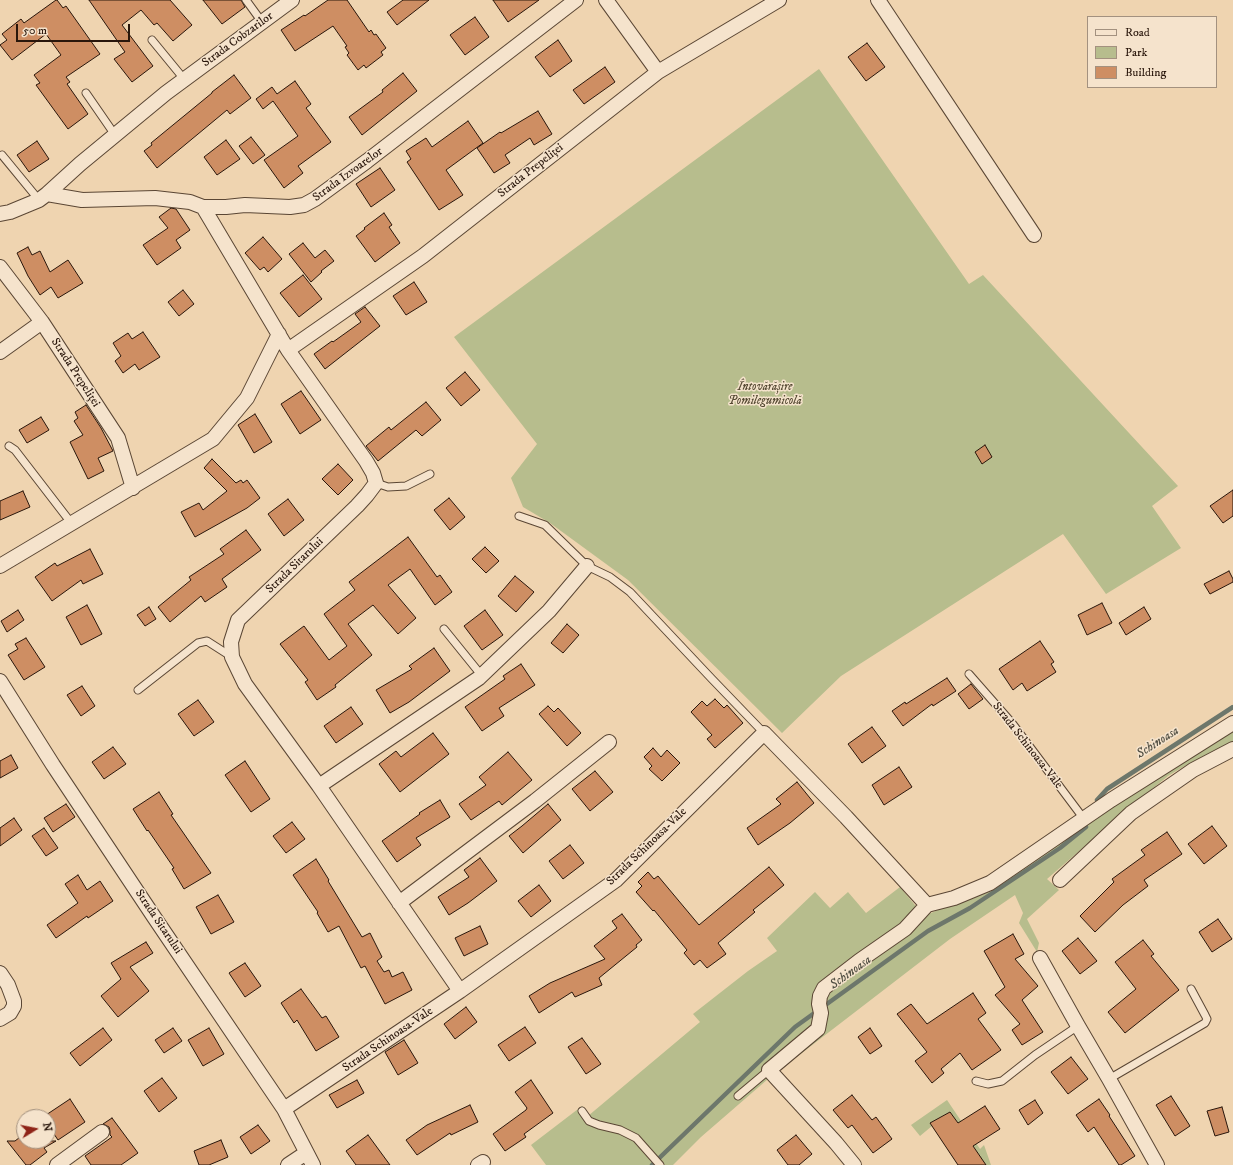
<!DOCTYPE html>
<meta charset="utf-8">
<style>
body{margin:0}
#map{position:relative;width:1233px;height:1165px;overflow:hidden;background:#efd4b0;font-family:"IM FELL DW Pica",serif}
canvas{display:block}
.legend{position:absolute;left:1087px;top:16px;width:130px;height:72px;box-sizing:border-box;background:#f5e3cc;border:1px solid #a3917f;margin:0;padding:5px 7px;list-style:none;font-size:12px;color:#29160b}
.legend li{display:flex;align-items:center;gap:8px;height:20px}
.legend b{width:20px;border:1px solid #a3917f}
.north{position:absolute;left:16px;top:1109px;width:40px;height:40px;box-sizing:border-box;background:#f5e3cc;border:1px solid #a3917f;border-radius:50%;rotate:80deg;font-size:11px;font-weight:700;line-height:16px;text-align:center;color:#29160b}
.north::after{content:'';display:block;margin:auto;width:14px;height:18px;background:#8f2418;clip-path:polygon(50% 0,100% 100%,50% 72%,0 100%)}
.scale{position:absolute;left:16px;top:24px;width:114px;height:18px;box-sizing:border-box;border:2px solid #29160b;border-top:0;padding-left:5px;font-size:12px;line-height:14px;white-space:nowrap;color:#29160b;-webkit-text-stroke:3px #f5e3cc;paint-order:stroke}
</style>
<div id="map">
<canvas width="1233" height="1165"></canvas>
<ul class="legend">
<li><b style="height:5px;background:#f5e3cc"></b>Road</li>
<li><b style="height:11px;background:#b7bd8d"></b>Park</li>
<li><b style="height:11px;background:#ce8e63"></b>Building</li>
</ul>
<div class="north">N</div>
<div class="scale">50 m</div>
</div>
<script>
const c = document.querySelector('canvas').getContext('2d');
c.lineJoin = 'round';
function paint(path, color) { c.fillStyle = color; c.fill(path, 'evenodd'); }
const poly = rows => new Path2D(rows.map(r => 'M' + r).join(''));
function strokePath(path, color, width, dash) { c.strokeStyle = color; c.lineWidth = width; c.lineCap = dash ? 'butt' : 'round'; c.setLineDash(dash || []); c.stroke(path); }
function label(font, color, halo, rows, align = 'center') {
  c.font = font + ' "IM FELL DW Pica",serif'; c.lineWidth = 3; c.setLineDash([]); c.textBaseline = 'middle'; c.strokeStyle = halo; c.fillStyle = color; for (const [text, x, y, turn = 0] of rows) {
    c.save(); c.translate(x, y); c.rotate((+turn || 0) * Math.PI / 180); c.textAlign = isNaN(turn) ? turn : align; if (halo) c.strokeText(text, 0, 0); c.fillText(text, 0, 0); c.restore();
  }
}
const green = poly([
 [819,69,969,284,983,275,1178,486,1152,506,1181,548,1106,594,1063,534,841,676,782,733,628,580,550,523,523,507,511,478,537,444,454,337],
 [1233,730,1233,742,1188,764,1168,776,1123,813,1047,879,1059,890,1027,919,1039,943,1037,952,1019,923,1023,913,1015,895,950,939,768,1079,701,1137,673,1165,546,1165,531,1145,582,1106,588,1116,700,1022,693,1014,748,971,777,951,767,938,815,892,830,908,848,892,866,913,900,887,924,916,973,895,1098,814],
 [947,1100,980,1149,984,1145,991,1165,985,1165,982,1160,950,1112,930,1123,932,1126,920,1136,911,1125]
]);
const stream = poly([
 [1097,800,1107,789,1233,707],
 [652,1165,795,1027,928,931,970,908,1060,848,1086,827]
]);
const building = poly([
 [56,0,57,0,63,8,66,6,100,54,66,77,70,82,67,84,88,114,68,129,36,85,40,83,34,75,61,55,46,34,12,60,0,45,7,40,2,34,21,19,24,23,56,0],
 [89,0,170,0,192,25,173,41,157,23,154,25,141,10,122,25,153,66,132,82,114,59,125,52,89,0],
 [203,0,241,0,245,7,222,24,203,0],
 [328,0,347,0,369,32,371,30,374,35,376,34,386,48,381,52,383,55,366,68,364,65,358,70,347,55,349,53,345,47,347,46,333,26,295,51,281,30,304,15,305,16,328,0],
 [403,0,429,0,397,25,387,12,403,0],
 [493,0,539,0,508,22,493,0],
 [475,17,489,37,465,55,450,35,475,17],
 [558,40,572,61,550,77,535,57,558,40],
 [867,43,885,67,866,81,848,57,867,43],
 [605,67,615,82,584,104,573,90,605,67],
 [403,73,417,91,362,135,349,117,383,92,382,90,403,73],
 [234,75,251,98,230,114,227,110,157,168,144,151,152,145,151,143,212,93,212,92,234,75],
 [295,81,311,104,306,108,331,142,298,166,303,173,284,188,264,160,298,136,273,101,263,109,256,99,272,87,277,94,295,81],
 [538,111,552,134,534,145,530,138,505,155,510,163,494,173,477,148,500,132,501,133,538,111],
 [468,121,483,143,446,170,463,195,439,210,407,162,411,159,406,151,426,138,432,147,468,121],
 [251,137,265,155,253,164,239,146,251,137],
 [226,140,240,159,217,175,204,157,226,140],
 [37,141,49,159,29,172,17,155,37,141],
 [380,168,395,190,371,207,356,184,380,168],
 [171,208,176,209,190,230,176,240,181,248,157,265,143,245,168,228,159,217,171,208],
 [384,213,392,225,389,227,400,243,375,262,356,236,365,229,364,228,384,213],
 [263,237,282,259,268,272,264,267,260,270,245,253,263,237],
 [303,243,315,258,325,250,334,261,321,271,322,272,311,282,289,254,303,243],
 [28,247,32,255,40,251,50,272,68,260,83,283,58,298,51,287,40,295,28,276,17,253,28,247],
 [303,275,322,299,299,317,280,293,303,275],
 [414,282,427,302,406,315,393,296,414,282],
 [183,290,194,304,179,316,168,302,183,290],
 [365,307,380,326,325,369,314,354,332,341,333,342,361,322,355,314,365,307],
 [143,332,160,357,139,370,135,364,123,373,115,361,121,356,113,343,128,333,132,339,143,332],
 [465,372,480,390,461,406,446,388,465,372],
 [301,391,321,420,300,434,281,404,301,391],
 [426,402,441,420,422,436,416,430,378,461,366,446,389,427,391,430,426,402],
 [86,405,101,428,113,451,98,458,104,471,88,479,70,442,83,435,74,421,78,418,75,412,86,405],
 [255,414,272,442,254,453,238,425,255,414],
 [41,417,49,430,27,443,19,430,41,417],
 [985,445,992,457,982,464,975,452,985,445],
 [212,459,236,483,241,480,243,483,247,480,260,498,247,508,195,537,181,512,199,503,203,510,227,491,204,468,212,459],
 [338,464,353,480,338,495,322,479,338,464],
 [1233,490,1233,516,1223,523,1210,506,1233,490],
 [23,491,30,507,0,520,0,501,23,491],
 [449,498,465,517,450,530,434,510,449,498],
 [288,499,304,520,284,536,268,514,288,499],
 [246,530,261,550,222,579,227,587,205,602,201,596,170,622,158,607,191,580,189,577,224,554,220,549,246,530],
 [408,537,437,577,440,575,452,592,435,605,410,569,388,585,416,618,398,634,373,605,348,624,372,655,335,685,336,687,317,700,305,682,308,680,280,644,304,626,329,660,347,646,324,614,355,590,349,582,408,537],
 [485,547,499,561,486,573,472,559,485,547],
 [90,549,103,574,83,584,81,580,52,601,35,577,55,563,57,566,90,549],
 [1229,571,1233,579,1233,582,1210,594,1204,584,1229,571],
 [515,576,534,592,516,612,498,596,515,576],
 [1102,603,1112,623,1087,635,1078,615,1102,603],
 [87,605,102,634,81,645,66,617,87,605],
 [149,607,156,619,145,626,137,615,149,607],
 [1144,607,1151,619,1126,635,1119,623,1144,607],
 [18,610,24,620,7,632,1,621,18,610],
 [485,610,503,635,482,650,464,626,485,610],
 [567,624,579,635,563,653,551,643,567,624],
 [26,638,45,667,24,680,8,655,18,649,15,644,26,638],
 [1040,641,1054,662,1051,664,1056,672,1027,691,1022,683,1013,690,999,669,1040,641],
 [434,648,450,671,409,702,390,713,376,690,412,669,409,666,434,648],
 [521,664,535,685,499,708,504,716,482,731,465,707,505,679,503,676,521,664],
 [947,678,956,691,933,706,932,704,903,726,892,711,905,702,906,704,947,678],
 [971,684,983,699,969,709,958,694,971,684],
 [82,686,95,706,81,716,67,695,82,686],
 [715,699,724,708,727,705,743,723,715,748,707,739,712,735,691,712,702,701,707,706,715,699],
 [198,700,214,722,194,736,178,714,198,700],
 [548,706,554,712,558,708,581,733,567,746,539,714,548,706],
 [351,707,363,724,336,743,324,726,351,707],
 [872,727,886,746,862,763,848,744,872,727],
 [433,733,449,754,400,792,379,764,396,751,401,757,433,733],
 [113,747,126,764,104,779,92,762,113,747],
 [653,748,661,757,667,750,680,763,662,781,649,769,652,766,644,757,653,748],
 [508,752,532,780,502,805,499,801,471,820,459,804,486,785,479,777,508,752],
 [11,755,18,768,0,778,0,761,11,755],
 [245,761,270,799,251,812,225,775,245,761],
 [899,767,912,787,884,805,872,785,899,767],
 [595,771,613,792,590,811,572,789,595,771],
 [797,782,814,803,790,823,758,845,747,828,781,804,776,799,797,782],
 [159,792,173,814,171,815,211,873,184,889,172,869,174,868,148,830,147,831,133,809,159,792],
 [440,800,450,817,416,838,421,845,397,862,382,841,420,814,419,813,440,800],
 [66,804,75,817,53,832,44,818,66,804],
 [548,804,561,820,523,853,509,836,522,826,548,804],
 [14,818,22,830,0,846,0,828,14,818],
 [292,822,305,839,286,853,273,836,292,822],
 [1212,826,1227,846,1204,864,1188,844,1212,826],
 [44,828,58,848,46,856,32,836,44,828],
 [1167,832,1182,854,1144,880,1148,886,1123,905,1095,932,1080,916,1114,882,1112,879,1145,855,1141,850,1167,832],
 [570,845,584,863,563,879,549,861,570,845],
 [480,858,497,881,468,903,449,915,438,897,469,877,464,870,480,858],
 [316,859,329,880,328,881,362,937,370,933,382,957,377,961,384,972,389,970,392,977,403,972,412,990,385,1004,365,966,361,968,339,926,328,932,317,913,318,912,293,875,316,859],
 [769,867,784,885,753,910,755,912,718,943,726,954,707,968,700,960,694,965,684,953,687,950,654,910,653,911,636,892,642,886,638,882,648,872,654,879,658,876,699,925,769,867],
 [78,875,87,890,100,881,113,901,88,918,87,916,56,938,47,925,78,903,65,884,78,875],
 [539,885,551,901,531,917,518,901,539,885],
 [218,895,234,922,211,934,196,907,218,895],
 [622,914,642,940,636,945,637,947,599,978,602,985,575,997,572,992,539,1013,529,996,550,983,605,959,594,946,617,928,612,921,622,914],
 [1218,919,1232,939,1212,952,1199,932,1218,919],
 [480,926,488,944,464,956,455,938,480,926],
 [1013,934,1024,954,1015,959,1038,986,1022,1000,1043,1032,1022,1045,1012,1030,1020,1024,995,995,1005,987,984,951,1013,934],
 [1078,938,1097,961,1080,974,1062,951,1078,938],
 [1143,940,1154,954,1151,956,1179,990,1125,1033,1108,1012,1136,989,1115,962,1143,940],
 [146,942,153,953,130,967,149,991,118,1017,101,996,121,979,111,963,146,942],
 [245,963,261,986,245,997,229,973,245,963],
 [301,989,322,1018,326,1016,339,1037,316,1051,297,1020,294,1023,281,1003,301,989],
 [973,993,986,1013,978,1019,1001,1050,972,1070,960,1053,941,1069,944,1073,932,1083,915,1061,927,1052,897,1014,911,1004,927,1024,973,993],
 [466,1007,477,1022,455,1039,444,1024,466,1007],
 [525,1027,536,1043,509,1061,498,1045,525,1027],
 [103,1028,112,1040,80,1066,70,1053,103,1028],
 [173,1028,182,1041,164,1053,155,1040,173,1028],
 [209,1028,224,1054,203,1066,188,1040,209,1028],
 [870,1028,882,1046,870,1054,858,1037,870,1028],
 [582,1038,601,1064,586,1074,568,1047,582,1038],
 [404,1040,418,1063,398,1075,385,1052,404,1040],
 [1071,1057,1088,1079,1068,1094,1051,1072,1071,1057],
 [162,1078,177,1098,159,1112,144,1091,162,1078],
 [357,1080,364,1093,337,1108,329,1095,357,1080],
 [531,1080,553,1113,524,1134,526,1137,505,1151,493,1134,526,1110,527,1108,515,1092,531,1080],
 [852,1095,872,1120,876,1117,892,1139,873,1153,852,1125,848,1128,833,1110,852,1095],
 [1171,1096,1190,1126,1175,1136,1156,1105,1171,1096],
 [70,1099,85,1122,58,1140,48,1125,48,1117,43,1117,70,1099],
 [1099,1099,1110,1115,1109,1116,1135,1156,1121,1165,1119,1165,1094,1127,1088,1132,1076,1115,1099,1099],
 [1035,1100,1043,1113,1028,1125,1019,1110,1035,1100],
 [470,1105,478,1122,451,1135,450,1133,417,1155,406,1140,427,1125,470,1105],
 [985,1106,1000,1129,973,1146,986,1165,958,1165,930,1123,950,1112,958,1123,985,1106],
 [1222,1107,1229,1132,1215,1136,1207,1111,1222,1107],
 [112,1118,138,1153,121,1165,91,1165,85,1156,112,1137,110,1135,110,1131,109,1127,103,1124,112,1118],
 [258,1125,270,1141,251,1154,240,1137,258,1125],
 [24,1134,24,1141,56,1141,44,1148,47,1152,30,1165,26,1165,7,1141,15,1141,24,1134],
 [368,1135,390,1165,356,1165,346,1151,368,1135],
 [796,1135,812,1154,799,1165,788,1165,777,1150,796,1135],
 [221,1140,228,1157,209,1165,199,1165,194,1151,221,1140]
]);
const lane = poly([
 [246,0,262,22],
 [152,40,184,79],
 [86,93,115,135],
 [2,155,39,200],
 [9,446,15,450,72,524],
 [376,483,388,487,406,486,430,474],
 [519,516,545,525,587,566,610,577,630,592,711,678,764,733],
 [444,629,482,676],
 [969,674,1012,723,1084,819],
 [138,690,198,643,207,641,232,657],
 [1109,1079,1205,1023,1207,1019,1205,1015,1191,989],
 [976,1081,988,1084,1002,1081,1035,1055,1078,1026],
 [738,1096,769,1070],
 [582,1111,589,1121,599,1125,620,1130,636,1138,660,1165]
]);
const street = poly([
 [606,0,658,72],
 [878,0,1034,235],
 [47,194,82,200,155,198,190,202,203,207,226,207,245,205,290,207,304,205,315,199,367,161,576,0],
 [203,207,288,350,366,461,373,473,376,483,367,495,357,506,238,620,231,642,232,657,245,684,319,786,460,991],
 [0,214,10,212,39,200,47,194,80,164,166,93,292,0],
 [0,267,42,322,118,438,133,488],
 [288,350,423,256,658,72,779,0],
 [0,352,42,322],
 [0,566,213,439,247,398,279,334],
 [0,681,53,765,154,917,284,1109,313,1165],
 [319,786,479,678,549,611,587,566],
 [1060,880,1131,813,1193,770,1233,749],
 [399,903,535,801,609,742],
 [1040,958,1078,1026,1109,1079,1157,1165],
 [0,973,8,985,14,1001,14,1006,10,1013,0,1019],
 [284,1109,460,991,616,880,764,733,846,817,927,905],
 [57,1165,102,1132],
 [288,1165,306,1153],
 [478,1165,483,1162],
 [854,1165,836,1143,769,1070,818,1029,821,1013,819,1004,820,996,824,988,859,961,905,929,927,905,954,898,990,883,1111,800,1233,723]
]);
const streetNames = [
 ["Strada Cobzarilor",238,40,-36],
 ["Strada Prepeliței",531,171,-38],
 ["Strada Izvoarelor",348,175,-36],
 ["Strada Prepeliței",75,373,57],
 ["Strada Sitarului",295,566,-44],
 ["Strada Schinoasa-Vale",1027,746,52],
 ["Strada Schinoasa-Vale",647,847,-44],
 ["Strada Sitarului",158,922,56],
 ["Strada Schinoasa-Vale",388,1040,-34]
];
const parkNames = [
 ["Întovărășire",765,388],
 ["Pomilegumicolă",765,402]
];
const waterNames = [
 ["Schinoasa",1158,743,-33],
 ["Schinoasa",851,973,-36]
];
paint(green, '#b7bd8d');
strokePath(stream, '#6d776b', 4.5);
paint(building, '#ce8e63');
strokePath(building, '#29160b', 1);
strokePath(lane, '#5a4634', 9);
strokePath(street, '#5a4634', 16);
strokePath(lane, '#f5e3cc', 7);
strokePath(street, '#f5e3cc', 14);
label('12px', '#29160b', '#f5e3cc', streetNames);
label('italic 12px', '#544832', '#f5e3cc', parkNames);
label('italic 13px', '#514f43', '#f5e3cc', waterNames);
</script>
